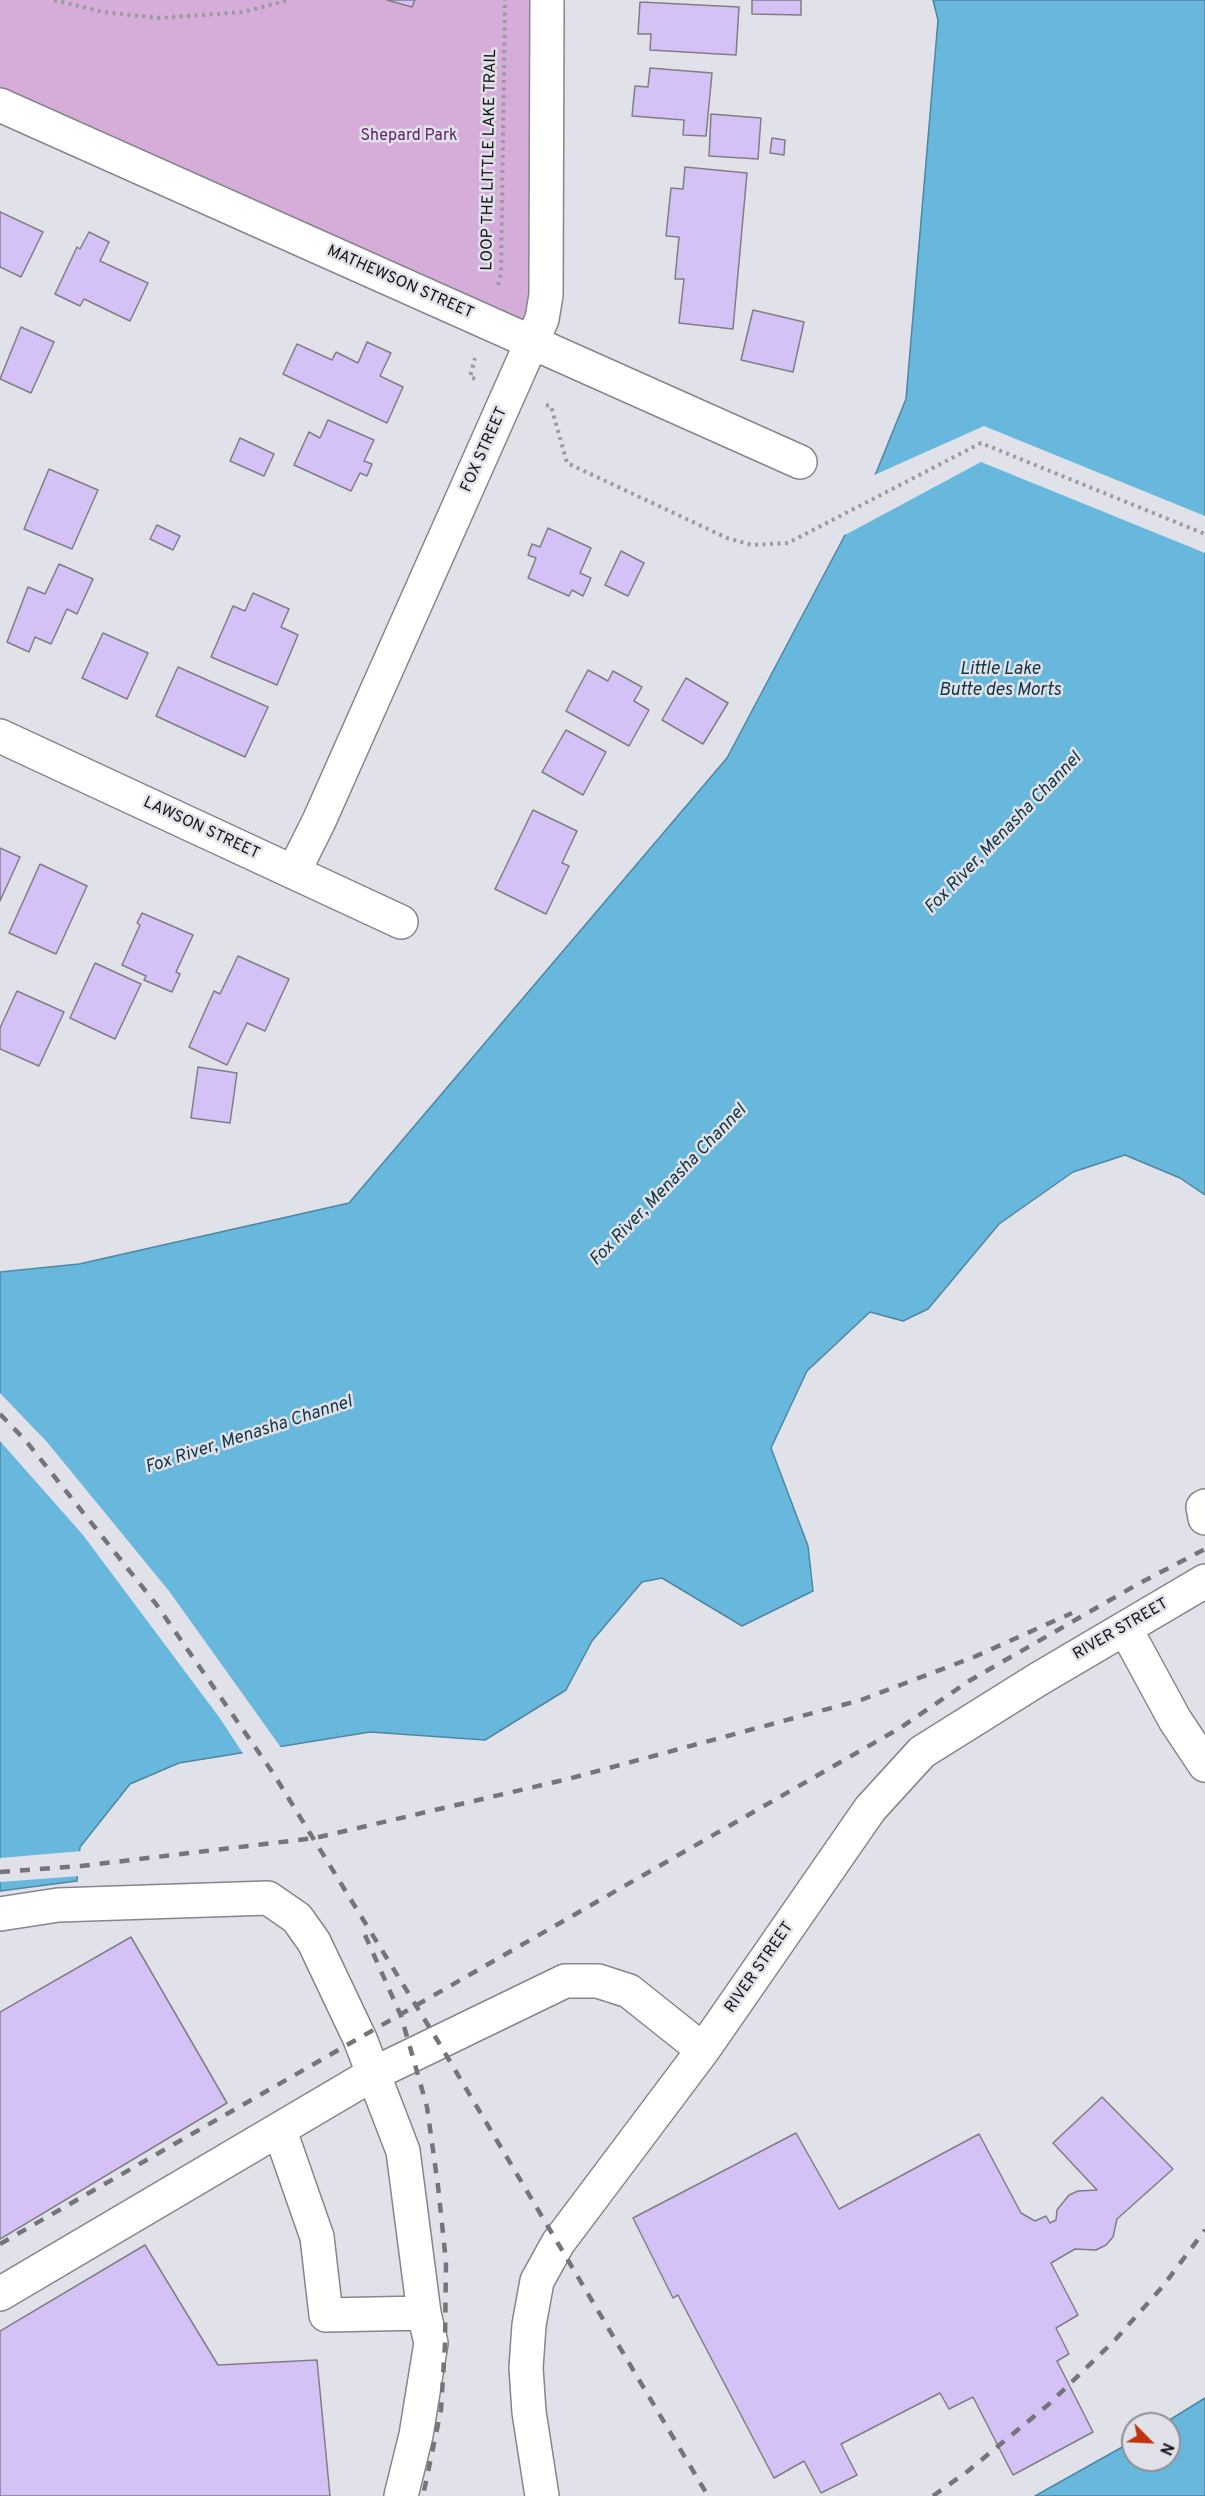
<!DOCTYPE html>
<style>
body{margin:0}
#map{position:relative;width:1205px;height:2496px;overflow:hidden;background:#e1e2e9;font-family:Overpass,sans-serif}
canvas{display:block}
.north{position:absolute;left:1121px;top:2412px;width:60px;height:60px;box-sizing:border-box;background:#e1e2e9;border:2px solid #8f9095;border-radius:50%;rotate:114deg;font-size:16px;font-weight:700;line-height:24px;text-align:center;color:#141416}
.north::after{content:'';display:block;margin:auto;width:21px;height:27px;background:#be340f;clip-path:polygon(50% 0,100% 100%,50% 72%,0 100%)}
</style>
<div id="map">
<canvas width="1205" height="2496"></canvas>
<div class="north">N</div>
</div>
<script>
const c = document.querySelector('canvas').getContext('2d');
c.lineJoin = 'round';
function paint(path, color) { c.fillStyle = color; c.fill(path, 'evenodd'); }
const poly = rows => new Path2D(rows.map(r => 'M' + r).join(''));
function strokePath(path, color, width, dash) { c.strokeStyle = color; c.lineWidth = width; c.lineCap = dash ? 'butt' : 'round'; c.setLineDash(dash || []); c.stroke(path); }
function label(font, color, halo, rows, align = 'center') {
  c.font = font + ' Overpass,sans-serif'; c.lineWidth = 5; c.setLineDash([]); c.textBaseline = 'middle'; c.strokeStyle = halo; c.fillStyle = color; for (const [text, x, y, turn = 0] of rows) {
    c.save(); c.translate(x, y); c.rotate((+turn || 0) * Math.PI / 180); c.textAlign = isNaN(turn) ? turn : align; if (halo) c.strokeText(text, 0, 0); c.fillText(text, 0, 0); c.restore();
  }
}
const green = poly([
 [0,0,547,0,534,342,0,105]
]);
const water = poly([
 [933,0,1205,0,1205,1195,1180,1178,1125,1155,1073,1172,999,1224,928,1309,903,1321,870,1312,807,1371,771,1448,808,1546,813,1591,742,1626,662,1578,642,1582,592,1641,566,1690,485,1740,370,1732,179,1763,130,1784,80,1847,77,1881,0,1891,0,1272,79,1264,349,1203,727,758,845,535,861,510,906,399,938,20,933,0],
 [1205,2398,1205,2496,1035,2496,1133,2441,1133,2460,1169,2460,1169,2424,1163,2424,1205,2398]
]);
const pier = poly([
 [984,426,1205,516,1205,553,981,462,845,535,844,531,858,509,872,476],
 [0,1393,47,1442,169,1591,282,1749,244,1755,219,1717,83,1535,0,1441],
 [82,1851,80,1876,0,1882,0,1858]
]);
const building = poly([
 [387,0,415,0,412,7,387,0],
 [752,0,801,0,801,15,752,14,752,0],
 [640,2,739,7,736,55,650,50,651,34,638,34,640,2],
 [650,68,712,73,706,136,683,135,684,120,632,116,635,86,648,87,650,68],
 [711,114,761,118,758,159,709,156,711,114],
 [772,138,785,140,784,155,770,153,772,138],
 [685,167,747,173,733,329,679,323,684,279,675,279,679,237,666,236,671,188,683,189,685,167],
 [0,212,43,232,21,277,0,267,0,212],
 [89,232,109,242,100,261,148,283,130,321,84,299,80,306,55,294,77,247,80,249,89,232],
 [753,310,804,322,793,372,741,360,753,310],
 [21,327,54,342,31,393,0,379,21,327],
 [367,342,391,353,380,376,403,387,387,423,283,374,297,344,332,360,336,352,358,363,367,342],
 [328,420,374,440,364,461,372,464,367,476,360,473,351,491,294,465,309,432,320,438,328,420],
 [240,438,274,454,264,476,230,461,240,438],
 [49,469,98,490,72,549,24,529,49,469],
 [157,525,180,536,173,550,150,539,157,525],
 [548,528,591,548,580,573,591,578,583,596,572,590,569,596,528,578,536,558,528,555,532,544,540,547,548,528],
 [621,551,644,563,628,596,605,585,621,551],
 [59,564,93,579,77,614,67,609,51,644,35,637,29,652,7,642,28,587,45,594,59,564],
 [253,593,289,609,281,627,298,635,277,685,211,657,233,606,245,611,253,593],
 [103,633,148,653,127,699,82,678,103,633],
 [178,667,268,707,245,757,156,716,178,667],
 [588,670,608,681,613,671,642,687,634,701,649,710,629,746,566,711,588,670],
 [686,678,728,703,703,744,662,720,686,678],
 [566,730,606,752,583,795,542,772,566,730],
 [533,810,577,831,562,863,569,866,546,914,495,889,533,810],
 [0,848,20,857,0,901,0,848],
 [40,864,87,886,56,954,9,933,40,864],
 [142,913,193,935,176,972,180,974,172,992,144,980,146,976,122,965,140,925,137,923,142,913],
 [238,956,289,979,265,1031,247,1023,227,1065,189,1047,214,991,220,994,238,956],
 [95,963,141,984,115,1039,70,1018,95,963],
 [17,991,64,1012,39,1066,0,1049,0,1028,17,991],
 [198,1067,237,1073,230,1123,191,1118,198,1067],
 [131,1937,227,2103,0,2239,0,2012,131,1937],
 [1102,2097,1173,2169,1117,2219,1113,2237,1106,2245,1096,2250,1075,2249,1051,2263,1078,2315,1056,2328,1069,2354,1057,2361,1093,2432,1013,2475,973,2397,949,2409,940,2393,841,2444,857,2475,821,2493,804,2461,774,2478,678,2295,673,2298,633,2218,796,2133,839,2209,979,2134,1021,2213,1035,2221,1046,2216,1050,2223,1056,2220,1057,2210,1069,2195,1078,2191,1097,2190,1053,2143,1102,2097],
 [145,2245,218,2365,317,2360,330,2496,0,2496,0,2331,145,2245]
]);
const path = poly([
 [54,0,103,12,159,18,243,12,289,0],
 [498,285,501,274,505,0],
 [475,379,470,377,475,358],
 [546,405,551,406,567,463,727,538,752,545,788,543,981,443,1205,534]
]);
const minor = poly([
 [0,105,800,462],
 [0,736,401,922],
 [294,871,319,821,542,319,546,295,547,0],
 [1205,1506,1203,1507,1205,1518],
 [1125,1628,1175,1720,1205,1765],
 [0,1914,58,1905,268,1898,297,1918,314,1942,360,2039,403,2151,424,2313,431,2343,416,2435,401,2496],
 [280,2131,317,2237,326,2315,424,2313],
 [0,2294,373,2074,565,1981,598,1981,629,1991,703,2050],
 [542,2496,529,2412,526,2368,529,2325,537,2281,558,2243,703,2050,870,1809,922,1752,1037,1680,1205,1581]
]);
const rail = poly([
 [0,1414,26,1441,156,1604,273,1773,439,2043,708,2496],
 [0,1872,81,1866,315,1838,568,1779,861,1700,974,1657,1072,1613],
 [365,1935,401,2016,412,2054,427,2107,438,2186,446,2262,445,2344,441,2410,423,2496],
 [0,2244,900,1728,969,1681,1138,1584,1205,1549],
 [933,2496,968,2471,1049,2404,1115,2340,1163,2286,1205,2230]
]);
const parkNames = [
 ["Shepard Park",409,137]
];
const streetNames = [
 ["LOOP THE LITTLE LAKE TRAIL",490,160,-89],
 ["MATHEWSON STREET",400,283,24],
 ["FOX STREET",485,450,-66],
 ["LAWSON STREET",201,829,25],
 ["RIVER STREET",1121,1630,-30],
 ["RIVER STREET",760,1968,-55]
];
const waterNames = [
 ["Little Lake",1000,670],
 ["Butte des Morts",1000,691],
 ["Fox River, Menasha Channel",1004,834,-46],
 ["Fox River, Menasha Channel",669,1186,-46],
 ["Fox River, Menasha Channel",249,1436,-18]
];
paint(green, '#d6add9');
paint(water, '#67b8dc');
strokePath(water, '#4e87a1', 1.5);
paint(pier, '#e1e2e9');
paint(building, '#d4c2f7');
strokePath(building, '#807e84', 1.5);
strokePath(minor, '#84868b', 36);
strokePath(path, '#9a9a9f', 4, [3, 4.5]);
strokePath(minor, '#fff', 33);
strokePath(rail, '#747579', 4.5, [10, 10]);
label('16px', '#602466', '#e1e2e9', parkNames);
label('16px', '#141416', '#e1e2e9', streetNames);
label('italic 18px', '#0f3444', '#e1e2e9', waterNames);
</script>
